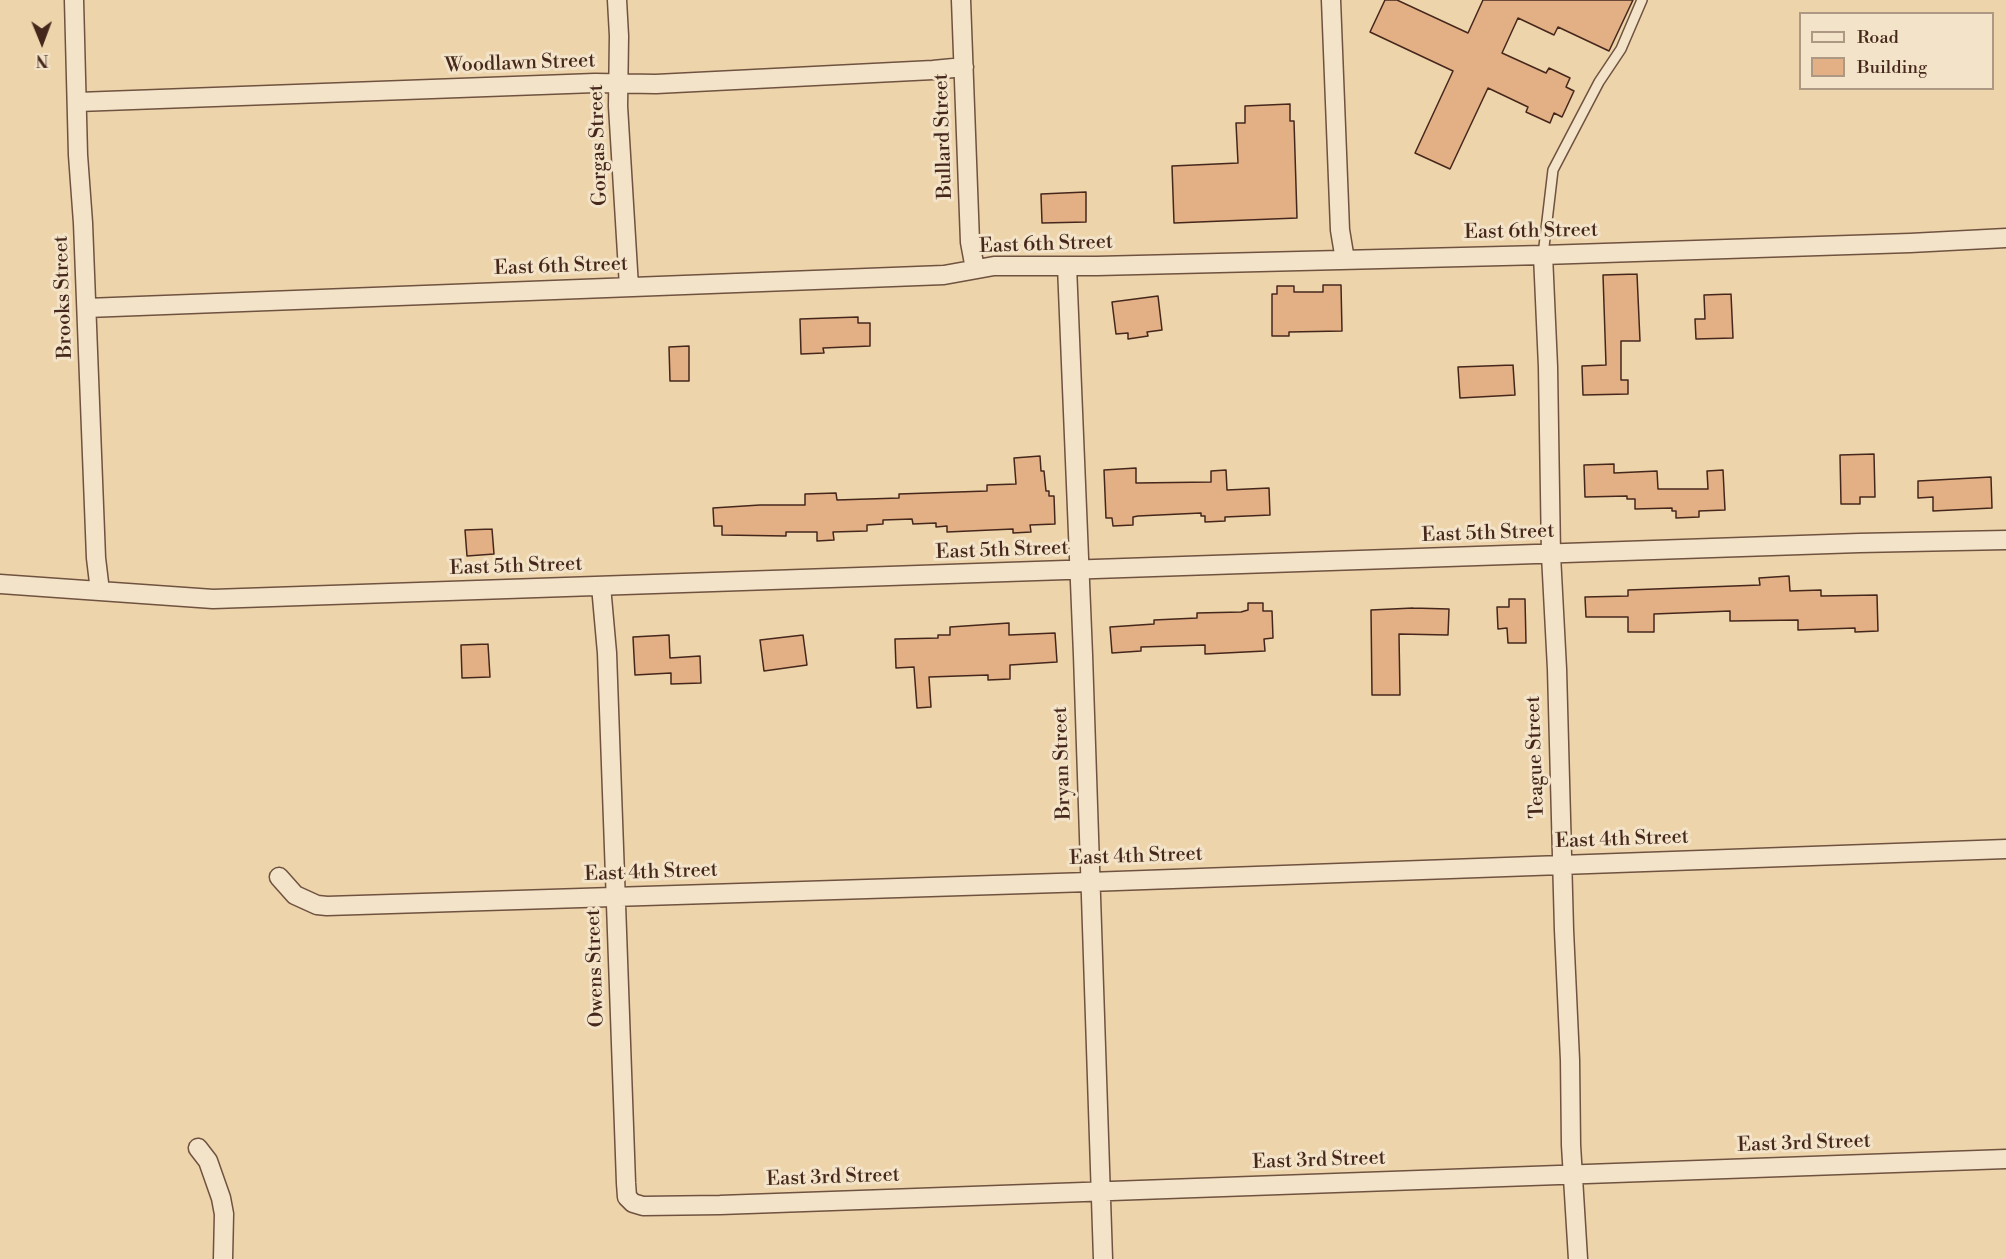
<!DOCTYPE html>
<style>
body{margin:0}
#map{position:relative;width:2006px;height:1259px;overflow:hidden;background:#edd4ab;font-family:"Libre Bodoni",serif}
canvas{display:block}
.legend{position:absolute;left:1799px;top:12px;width:195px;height:78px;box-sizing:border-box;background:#f3e3c8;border:2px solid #ad9883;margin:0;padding:8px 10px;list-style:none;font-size:18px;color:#45271c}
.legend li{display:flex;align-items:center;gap:12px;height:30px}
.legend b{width:30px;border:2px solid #ad9883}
.north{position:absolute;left:12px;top:12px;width:60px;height:60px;-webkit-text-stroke:4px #f3e3c8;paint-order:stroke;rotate:179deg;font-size:16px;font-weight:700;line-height:24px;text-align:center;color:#45271c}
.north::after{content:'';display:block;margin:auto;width:21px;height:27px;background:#45271c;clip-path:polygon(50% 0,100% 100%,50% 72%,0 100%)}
</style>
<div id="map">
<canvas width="2006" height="1259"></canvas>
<ul class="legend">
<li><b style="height:8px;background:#f3e3c8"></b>Road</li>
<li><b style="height:16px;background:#e3af84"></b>Building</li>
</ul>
<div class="north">N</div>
</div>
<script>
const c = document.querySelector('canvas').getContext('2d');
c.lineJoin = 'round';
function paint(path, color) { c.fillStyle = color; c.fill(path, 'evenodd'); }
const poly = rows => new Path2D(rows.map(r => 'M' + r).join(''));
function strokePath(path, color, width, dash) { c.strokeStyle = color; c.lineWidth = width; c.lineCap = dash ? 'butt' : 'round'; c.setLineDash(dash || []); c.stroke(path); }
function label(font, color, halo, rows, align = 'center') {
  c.font = font + ' "Libre Bodoni",serif'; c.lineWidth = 6; c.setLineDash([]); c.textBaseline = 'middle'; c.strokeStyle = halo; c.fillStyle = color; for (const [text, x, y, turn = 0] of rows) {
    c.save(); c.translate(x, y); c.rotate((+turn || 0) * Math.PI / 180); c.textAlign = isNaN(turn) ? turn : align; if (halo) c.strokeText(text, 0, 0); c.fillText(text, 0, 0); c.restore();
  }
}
const building = poly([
 [1385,0,1397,0,1468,33,1483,0,1633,0,1609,51,1558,27,1554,35,1518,18,1502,53,1546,73,1549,68,1570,78,1566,87,1574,91,1562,117,1554,113,1550,123,1526,112,1528,107,1488,88,1450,169,1415,153,1453,71,1370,32,1385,0],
 [1290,104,1290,121,1294,121,1297,218,1174,223,1172,166,1238,163,1236,123,1245,123,1245,106,1290,104],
 [1086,192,1086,222,1042,223,1041,194,1086,192],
 [1637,274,1640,341,1621,341,1621,380,1628,380,1628,394,1583,395,1582,366,1606,365,1603,275,1637,274],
 [1323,285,1341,285,1342,331,1289,332,1289,336,1272,336,1272,294,1277,294,1277,286,1294,286,1294,292,1323,292,1323,285],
 [1731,294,1733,338,1696,339,1695,319,1705,319,1704,295,1731,294],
 [1158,296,1162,330,1147,332,1148,336,1128,339,1128,333,1116,334,1112,302,1158,296],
 [858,317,858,323,870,323,870,346,823,348,824,353,801,354,800,319,858,317],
 [689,346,689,381,670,381,669,347,689,346],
 [1513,365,1515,395,1460,398,1458,367,1513,365],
 [1874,454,1875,497,1860,497,1860,504,1841,504,1840,455,1874,454],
 [1040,456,1041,471,1044,471,1046,491,1049,491,1049,496,1054,496,1055,524,1030,525,1031,532,1013,533,1013,529,947,532,947,526,936,527,936,523,913,524,912,519,883,520,883,524,867,525,867,531,833,532,834,540,817,541,817,532,786,532,786,536,722,535,722,526,714,526,713,508,760,505,805,505,805,494,836,493,837,500,899,498,899,494,987,491,987,485,1016,484,1014,458,1040,456],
 [1614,464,1614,473,1657,471,1658,489,1708,489,1707,471,1723,470,1725,510,1699,511,1699,517,1676,518,1676,511,1672,511,1672,508,1635,509,1635,499,1627,499,1627,496,1585,497,1584,465,1614,464],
 [1136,468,1136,483,1211,482,1211,471,1226,470,1227,490,1269,488,1270,515,1225,517,1225,521,1205,522,1205,516,1201,516,1201,513,1138,516,1133,517,1133,525,1113,526,1112,518,1106,518,1104,470,1136,468],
 [1991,477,1992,508,1933,511,1933,497,1918,498,1918,481,1991,477],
 [492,529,494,554,467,556,465,530,492,529],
 [1789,576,1790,591,1821,590,1821,596,1877,595,1878,631,1855,632,1855,628,1798,630,1798,620,1730,621,1730,611,1654,614,1654,632,1628,632,1628,617,1586,617,1585,597,1628,596,1628,590,1760,585,1759,578,1789,576],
 [1509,599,1525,599,1526,643,1508,643,1507,628,1498,629,1497,607,1509,607,1509,599],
 [1248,603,1263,603,1263,611,1272,611,1273,638,1264,639,1265,651,1205,654,1205,645,1141,647,1141,651,1112,653,1110,627,1154,624,1154,620,1197,618,1197,613,1241,612,1248,610,1248,603],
 [1413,608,1449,609,1448,635,1399,634,1400,695,1372,695,1371,610,1413,608],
 [1009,623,1009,635,1055,633,1057,662,1010,665,1010,679,988,680,988,675,929,677,931,707,917,708,914,667,896,668,895,639,938,638,938,635,950,635,950,627,1009,623],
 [669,635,670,658,700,656,701,683,671,684,671,673,635,675,633,637,669,635],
 [803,635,807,665,764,671,760,640,803,635],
 [488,644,490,677,462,678,461,645,488,644]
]);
const lane = poly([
 [1543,255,1553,170,1599,82,1621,49,1642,0]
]);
const street = poly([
 [74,0,78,155,83,223,96,558,100,591],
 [617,0,619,36,618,106,629,287],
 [961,0,970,242,975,269],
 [1331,0,1340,230,1345,260],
 [78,102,595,83,656,84,933,70,964,67],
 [1543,255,1548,367,1551,555,1557,669,1564,930,1570,1060,1571,1145,1578,1259],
 [1067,266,1083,655,1103,1259],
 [87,308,944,275,994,266,1097,266,1543,255,1910,243,2006,238],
 [0,584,213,599,1859,543,2006,540],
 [601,586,607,653,626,1183,627,1197,633,1203,643,1206,720,1205,2006,1159],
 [279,877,295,895,317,905,327,906,1089,882,2006,849],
 [198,1148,208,1161,221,1198,224,1214,223,1259]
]);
const streetNames = [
 ["Woodlawn Street",520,64,-2],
 ["Bullard Street",944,136,-92],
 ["Gorgas Street",599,145,-92],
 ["East 6th Street",1531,232,-1],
 ["East 6th Street",1046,245,-2],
 ["East 6th Street",561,267,-2],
 ["Brooks Street",64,297,-92],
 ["East 5th Street",1488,534,-2],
 ["East 5th Street",1002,551,-2],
 ["East 5th Street",516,567,-2],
 ["Teague Street",1536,757,-92],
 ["Bryan Street",1063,763,-92],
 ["East 4th Street",1622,840,-2],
 ["East 4th Street",1136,857,-2],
 ["East 4th Street",651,873,-2],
 ["Owens Street",596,968,-92],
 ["East 3rd Street",1804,1144,-2],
 ["East 3rd Street",1319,1161,-2],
 ["East 3rd Street",833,1178,-2]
];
paint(building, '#e3af84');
strokePath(building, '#45271c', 1.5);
strokePath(lane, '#6f5240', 12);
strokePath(street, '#6f5240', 21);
strokePath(lane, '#f3e3c8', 9);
strokePath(street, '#f3e3c8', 18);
label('20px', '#45271c', '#f3e3c8', streetNames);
</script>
